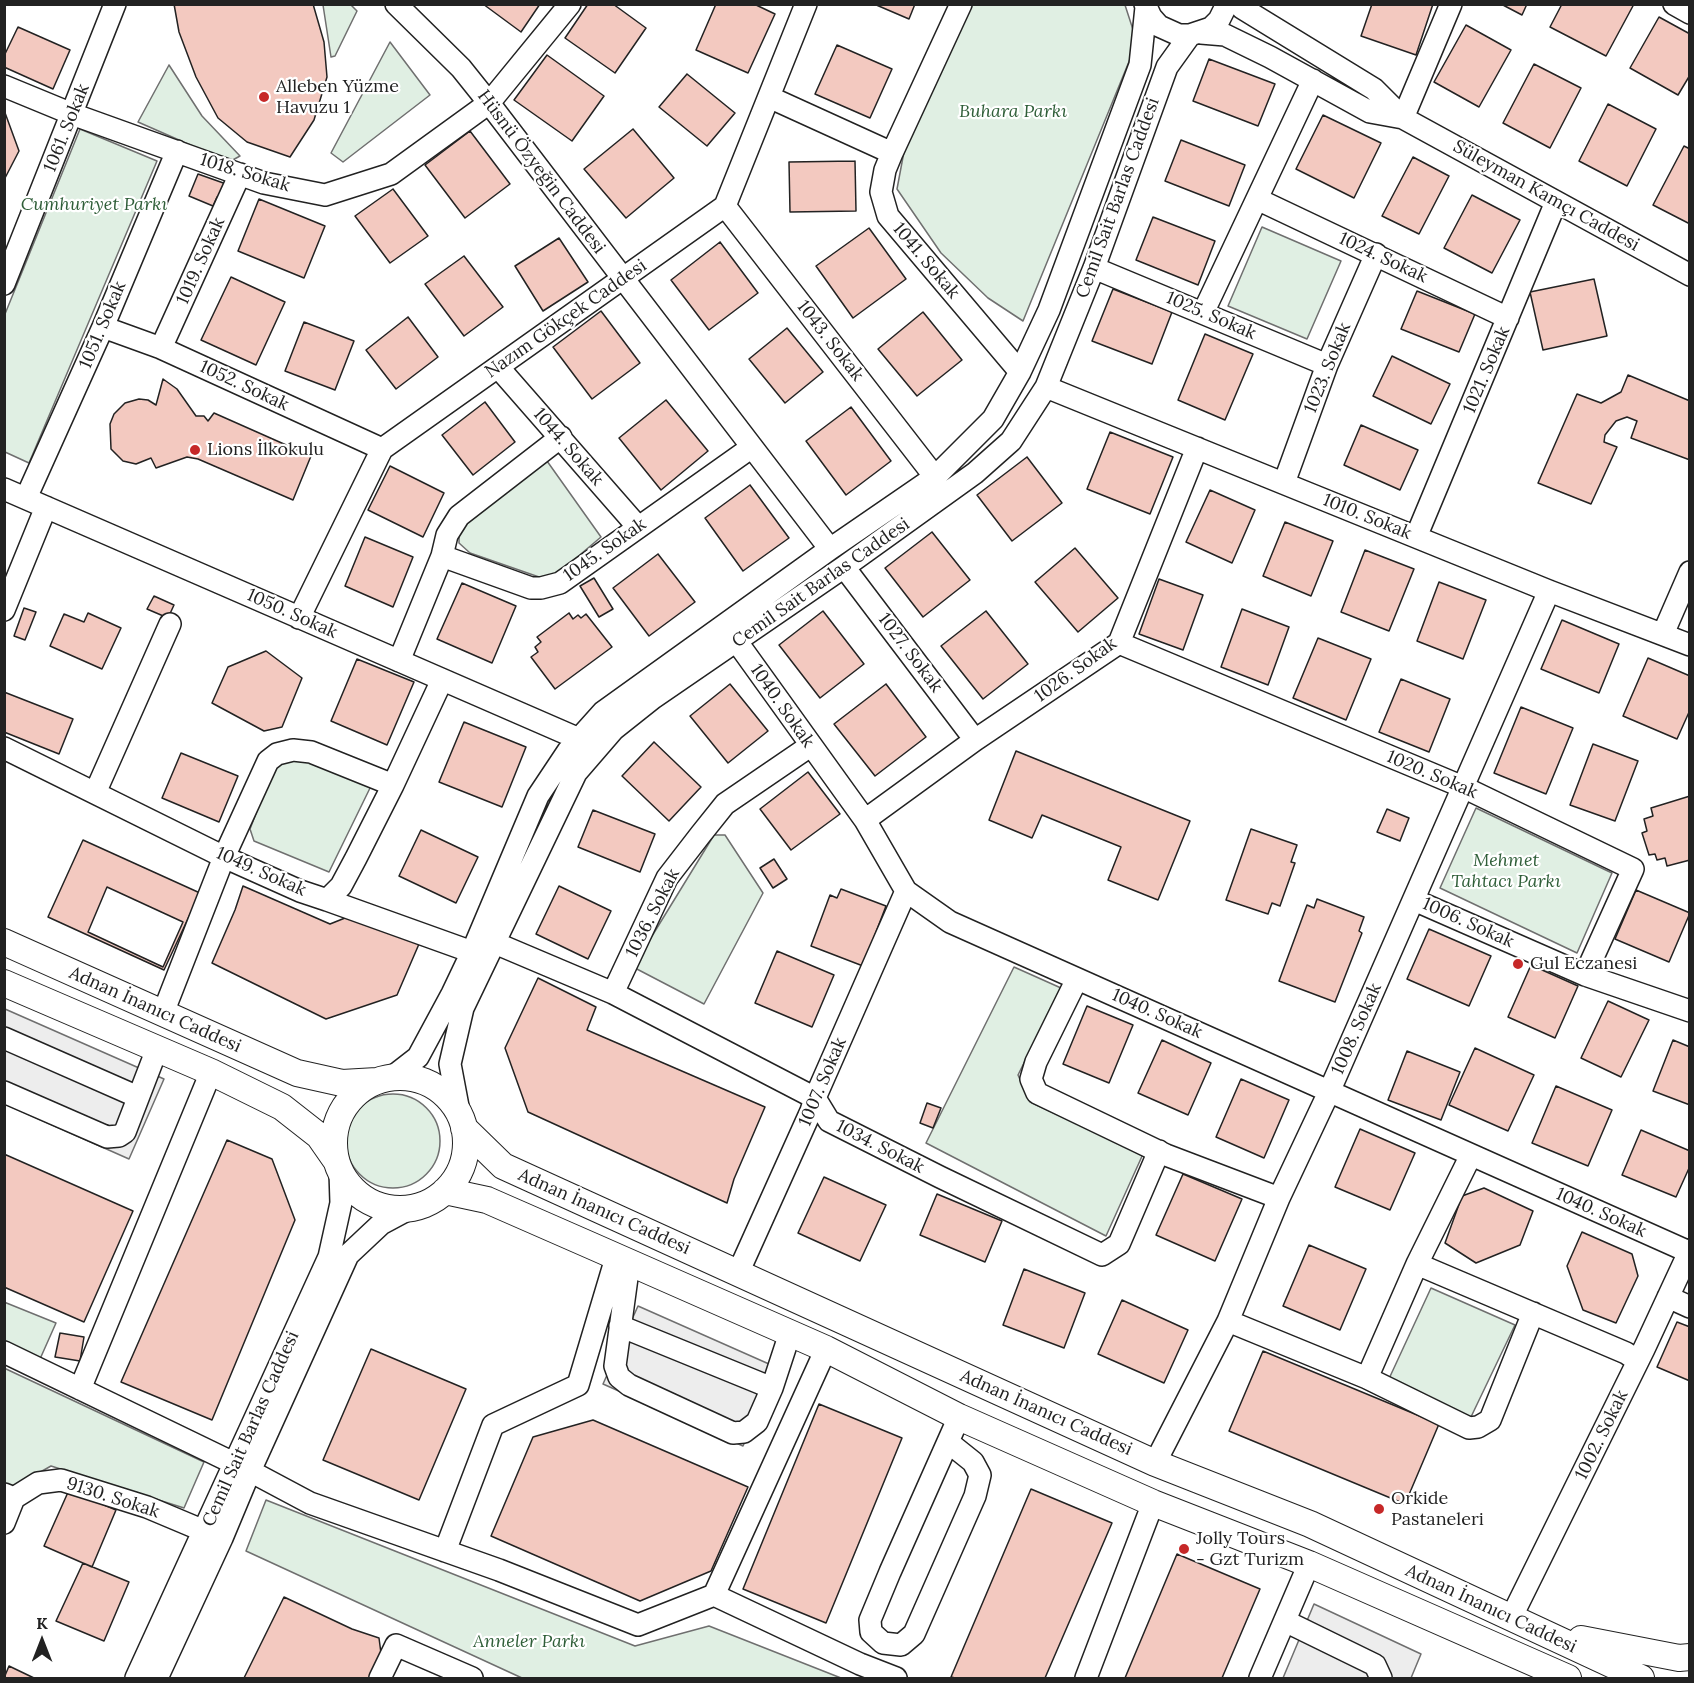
<!DOCTYPE html>
<meta charset="utf-8">
<style>
body{margin:0}
#map{position:relative;width:1694px;height:1683px;overflow:hidden;background:#fff;font-family:Lora,serif}
canvas{display:block}
.frame{position:absolute;inset:0;border:6px solid #222;pointer-events:none}
.north{position:absolute;left:12px;top:1611px;width:60px;height:60px;-webkit-text-stroke:4px #fff;paint-order:stroke;rotate:0deg;font-size:16px;font-weight:700;line-height:24px;text-align:center;color:#222}
.north::after{content:'';display:block;margin:auto;width:21px;height:27px;background:#222;clip-path:polygon(50% 0,100% 100%,50% 72%,0 100%)}
</style>
<div id="map">
<canvas width="1694" height="1683"></canvas>
<div class="frame"></div>
<div class="north">K</div>
</div>
<script>
const c = document.querySelector('canvas').getContext('2d');
c.lineJoin = 'round';
function paint(path, color) { c.fillStyle = color; c.fill(path, 'evenodd'); }
const poly = rows => new Path2D(rows.map(r => 'M' + r).join(''));
function strokePath(path, color, width, dash) { c.strokeStyle = color; c.lineWidth = width; c.lineCap = dash ? 'butt' : 'round'; c.setLineDash(dash || []); c.stroke(path); }
function label(font, color, halo, rows, align = 'center') {
  c.font = font + ' Lora,serif'; c.lineWidth = 4.5; c.setLineDash([]); c.textBaseline = 'middle'; c.strokeStyle = halo; c.fillStyle = color; for (const [text, x, y, turn = 0] of rows) {
    c.save(); c.translate(x, y); c.rotate((+turn || 0) * Math.PI / 180); c.textAlign = isNaN(turn) ? turn : align; if (halo) c.strokeText(text, 0, 0); c.fillText(text, 0, 0); c.restore();
  }
}
const green = poly([
 [323,5,351,5,357,11,335,56,331,57,323,5],
 [962,5,1125,5,1137,42,1023,321,988,298,941,253,897,189,906,141,962,5],
 [390,42,430,95,343,162,331,153,390,42],
 [169,65,202,116,240,156,229,162,138,122,169,65],
 [80,129,157,161,29,463,5,452,5,314,80,129],
 [1262,227,1341,261,1307,339,1228,306,1262,227],
 [547,461,601,537,556,575,539,577,470,553,459,543,459,531,470,517,547,461],
 [306,759,371,786,329,872,254,841,250,829,275,764,306,759],
 [1476,808,1612,873,1577,953,1440,888,1476,808],
 [714,835,725,835,763,893,704,1004,633,967,714,835],
 [1014,967,1061,988,1018,1075,1030,1102,1143,1154,1106,1236,926,1143,1014,967],
 '346 1141a47 47 0 1 1 94 0a47 47 0 1 1-94 0Z',
 [1431,1288,1515,1325,1470,1419,1387,1383,1431,1288],
 [4,1302,56,1323,40,1359,5,1344,4,1302],
 [4,1368,204,1462,184,1508,51,1466,12,1488,5,1485,4,1368],
 [266,1500,635,1646,709,1626,841,1678,522,1678,246,1551,266,1500]
]);
const parking = poly([
 [5,1009,164,1079,129,1159,5,1104,5,1009],
 [638,1306,778,1368,743,1446,603,1384,638,1306],
 [1314,1604,1421,1654,1411,1678,1283,1678,1314,1604]
]);
const building = poly([
 [174,4,313,4,324,42,327,77,314,120,290,157,247,142,218,118,196,77,179,32,174,4],
 [483,4,540,4,521,32,483,4],
 [588,4,613,4,646,28,615,73,565,38,588,4],
 [716,4,754,4,775,14,748,73,696,50,716,4],
 [874,4,915,4,909,19,874,4],
 [1372,4,1433,4,1416,55,1361,36,1372,4],
 [1501,4,1527,4,1522,15,1501,4],
 [1562,4,1634,4,1606,56,1550,27,1562,4],
 [1659,17,1690,34,1690,75,1678,95,1630,68,1659,17],
 [1466,25,1511,50,1479,107,1434,82,1466,25],
 [18,27,70,50,53,89,4,67,4,56,18,27],
 [837,45,892,69,870,118,815,94,837,45],
 [547,55,604,96,572,141,514,100,547,55],
 [1209,59,1275,84,1258,126,1193,101,1209,59],
 [1534,64,1581,88,1550,148,1503,123,1534,64],
 [687,74,735,113,707,146,659,107,687,74],
 [1608,104,1656,129,1627,186,1579,161,1608,104],
 [4,110,19,151,4,180,4,110],
 [1323,115,1381,143,1354,198,1296,169,1323,115],
 [633,129,674,178,626,218,584,169,633,129],
 [470,131,510,184,465,218,425,165,470,131],
 [1181,140,1245,165,1229,206,1165,181,1181,140],
 [1684,146,1690,149,1690,224,1653,205,1684,146],
 [1413,157,1449,176,1419,234,1382,216,1413,157],
 [855,161,856,211,790,212,789,162,855,161],
 [198,174,229,185,223,199,217,197,213,206,189,196,198,174],
 [393,189,428,236,390,263,355,216,393,189],
 [1472,195,1520,220,1492,273,1444,248,1472,195],
 [259,199,325,226,304,278,238,251,259,199],
 [1153,217,1215,241,1198,285,1136,260,1153,217],
 [869,228,906,279,853,318,816,266,869,228],
 [559,238,588,282,543,311,515,266,559,238],
 [720,242,758,293,709,330,671,280,720,242],
 [464,256,503,307,464,336,425,284,464,256],
 [231,277,285,302,256,365,201,340,231,277],
 [1594,279,1607,336,1543,350,1530,292,1594,279],
 [1113,289,1172,312,1152,364,1092,341,1113,289],
 [1417,291,1475,314,1459,352,1401,329,1417,291],
 [601,311,640,363,592,399,553,347,601,311],
 [923,312,962,360,917,396,878,349,923,312],
 [408,317,438,357,396,389,366,350,408,317],
 [304,322,354,341,335,390,285,371,304,322],
 [787,328,823,372,785,403,749,359,787,328],
 [1205,334,1253,354,1225,420,1178,400,1205,334],
 [1392,356,1450,384,1431,424,1373,396,1392,356],
 [1628,375,1690,401,1690,460,1631,438,1637,421,1627,417,1616,421,1605,435,1604,442,1617,447,1591,504,1538,483,1577,394,1601,403,1621,392,1628,375],
 [163,379,177,389,196,416,204,416,208,421,214,413,311,456,293,500,198,459,187,457,156,468,151,458,136,464,123,461,111,449,110,424,114,414,125,403,139,399,148,400,156,405,163,379],
 [666,400,708,451,661,490,619,438,666,400],
 [485,402,515,442,473,475,442,435,485,402],
 [851,407,891,461,846,495,806,441,851,407],
 [1361,425,1418,450,1400,490,1344,465,1361,425],
 [1110,432,1173,457,1150,514,1087,489,1110,432],
 [1027,457,1062,503,1012,541,977,495,1027,457],
 [390,466,444,493,423,537,368,510,390,466],
 [750,485,789,538,743,571,705,518,750,485],
 [1210,490,1255,510,1232,563,1186,542,1210,490],
 [1285,522,1333,541,1311,596,1263,576,1285,522],
 [932,532,970,580,923,617,885,568,932,532],
 [365,537,413,557,393,607,345,586,365,537],
 [1075,548,1118,598,1078,632,1035,582,1075,548],
 [1365,550,1414,569,1389,631,1341,612,1365,550],
 [658,554,695,602,649,636,613,588,658,554],
 [594,578,613,609,599,617,580,586,594,578],
 [1159,579,1203,595,1183,650,1139,634,1159,579],
 [1439,582,1486,600,1463,659,1417,641,1439,582],
 [462,583,516,606,492,663,437,639,462,583],
 [154,596,174,605,168,618,147,609,154,596],
 [24,608,36,612,25,640,14,636,24,608],
 [1242,609,1289,627,1268,685,1221,667,1242,609],
 [823,611,864,664,820,698,779,645,823,611],
 [986,611,1028,664,983,699,941,646,986,611],
 [88,613,121,628,102,669,50,646,64,614,84,622,88,613],
 [569,613,573,619,578,615,581,618,586,614,612,647,555,689,531,657,538,652,535,647,541,642,537,637,569,613],
 [1562,620,1619,644,1599,693,1541,669,1562,620],
 [1318,638,1371,659,1346,720,1293,698,1318,638],
 [266,651,302,678,282,727,264,731,212,703,228,667,266,651],
 [1648,658,1690,676,1690,710,1677,739,1623,716,1648,658],
 [357,659,414,682,387,745,331,721,357,659],
 [1401,679,1450,699,1429,752,1379,732,1401,679],
 [730,684,768,731,728,763,690,716,730,684],
 [886,684,926,737,875,776,834,724,886,684],
 [4,692,73,719,59,754,4,732,4,692],
 [1521,707,1573,728,1546,794,1494,773,1521,707],
 [464,722,526,747,502,807,439,782,464,722],
 [654,742,701,787,669,821,622,776,654,742],
 [1593,744,1638,761,1615,821,1570,805,1593,744],
 [1016,751,1190,821,1158,900,1108,880,1121,847,1042,815,1032,838,989,820,1016,751],
 [181,753,238,776,219,822,162,798,181,753],
 [808,772,840,814,791,850,760,809,808,772],
 [1690,796,1690,860,1667,866,1665,858,1657,860,1655,854,1649,855,1642,833,1647,831,1644,819,1653,816,1651,808,1690,796],
 [1387,809,1409,818,1400,841,1377,832,1387,809],
 [593,810,655,834,640,872,578,847,593,810],
 [1251,829,1297,845,1291,862,1295,863,1280,906,1272,903,1268,914,1226,900,1251,829],
 [421,830,478,857,456,903,399,876,421,830],
 [83,840,200,893,164,970,48,917,83,840],
 [774,859,787,879,773,888,760,868,774,859],
 [243,886,330,924,345,918,367,922,419,944,397,995,326,1019,212,963,235,910,243,886],
 [559,886,611,911,588,959,536,934,559,886],
 [107,887,183,922,163,967,88,932,107,887],
 [841,889,886,906,863,966,811,946,830,895,837,898,841,889],
 [1636,890,1690,913,1669,962,1615,939,1636,890],
 [1317,899,1364,917,1359,931,1362,933,1335,1002,1279,981,1307,905,1314,908,1317,899],
 [1429,929,1491,956,1469,1006,1407,979,1429,929],
 [777,951,834,975,812,1027,755,1003,777,951],
 [1531,965,1578,986,1555,1038,1508,1017,1531,965],
 [538,978,596,1007,587,1030,765,1107,734,1179,727,1203,528,1112,505,1048,538,978],
 [1608,1001,1649,1020,1621,1077,1581,1058,1608,1001],
 [1087,1006,1133,1025,1109,1083,1063,1064,1087,1006],
 [1162,1040,1211,1063,1188,1115,1138,1093,1162,1040],
 [1673,1040,1690,1047,1690,1105,1653,1091,1673,1040],
 [1475,1048,1534,1075,1508,1131,1449,1105,1475,1048],
 [1407,1051,1460,1072,1441,1120,1388,1100,1407,1051],
 [1241,1079,1289,1100,1264,1158,1216,1137,1241,1079],
 [1556,1086,1612,1110,1588,1166,1532,1143,1556,1086],
 [927,1103,941,1108,933,1128,920,1123,927,1103],
 [1360,1129,1415,1153,1390,1210,1335,1187,1360,1129],
 [1641,1130,1690,1151,1690,1166,1676,1197,1622,1175,1641,1130],
 [227,1140,272,1159,295,1220,212,1420,121,1382,227,1140],
 [4,1154,133,1211,84,1322,4,1287,4,1154],
 [1183,1174,1242,1199,1215,1261,1156,1235,1183,1174],
 [824,1177,886,1205,860,1261,798,1233,824,1177],
 [1484,1188,1533,1211,1520,1245,1476,1263,1445,1243,1462,1196,1484,1188],
 [937,1194,1002,1221,985,1262,920,1235,937,1194],
 [1582,1232,1632,1254,1638,1276,1616,1323,1583,1310,1567,1266,1582,1232],
 [1309,1245,1366,1269,1340,1330,1283,1306,1309,1245],
 [1024,1269,1085,1293,1064,1348,1003,1325,1024,1269],
 [1122,1300,1188,1330,1164,1383,1098,1354,1122,1300],
 [1677,1322,1690,1327,1690,1381,1657,1367,1677,1322],
 [60,1333,84,1337,80,1361,55,1357,60,1333],
 [371,1349,466,1389,419,1500,323,1460,371,1349],
 [1263,1351,1439,1424,1405,1504,1229,1431,1263,1351],
 [819,1404,902,1438,826,1623,743,1589,819,1404],
 [593,1420,748,1487,711,1571,640,1601,491,1536,533,1437,593,1420],
 [1031,1489,1112,1523,1045,1678,955,1678,951,1677,1031,1489],
 [69,1490,116,1510,92,1567,44,1546,69,1490],
 [1177,1554,1260,1589,1222,1678,1125,1678,1177,1554],
 [83,1563,129,1582,104,1641,56,1621,83,1563],
 [284,1597,352,1629,379,1638,382,1661,373,1678,244,1678,284,1597],
 [9,1666,34,1678,4,1678,9,1666]
]);
const minor = poly([
 [396,4,461,68,489,103,830,549],
 [961,4,892,153,885,170,881,192,888,216,1020,372],
 [1145,4,1151,17,1159,26,1179,35,1190,35,1211,28,1219,20,1227,4],
 [1239,4,1242,8,1374,89,1403,118,1690,275],
 [1674,4,1690,13],
 [1201,33,1225,35,1270,57,1370,112,1403,118],
 [4,86,72,114,264,183,325,195,391,174,489,103,570,4],
 [769,97,892,153],
 [1403,118,1451,4],
 [1257,199,1508,318],
 [725,206,935,477],
 [1094,268,1327,365],
 [4,284,115,4],
 [1203,313,1313,80],
 [103,327,161,348,382,449],
 [161,348,240,174],
 [498,367,638,527],
 [1046,387,1549,591,1690,645],
 [1284,483,1327,365,1376,254],
 [4,489,579,739],
 [26,498,103,327,177,151],
 [1416,537,1556,202],
 [442,556,531,588,541,588,560,583,752,447],
 [844,567,975,740],
 [4,610,46,507],
 [299,618,382,449,725,206,806,4],
 [1663,634,1690,572],
 [737,642,865,820,906,891,950,922,1689,1252],
 [1119,643,1463,787,1633,869,1585,975],
 [399,661,442,556,447,535,459,516,561,437],
 [4,748,224,857,300,891,327,900,341,886,356,858,393,785,442,680],
 [95,793,170,624],
 [865,820,975,740,1119,643,1197,448],
 [327,900,472,952],
 [1414,900,1585,975,1690,1011],
 [495,943,613,993,815,1098,829,1121,940,1177,1102,1255,1119,1244,1159,1151],
 [1077,979,1036,1062,1031,1079,1037,1093,1166,1155,1279,1198],
 [613,993,667,878,701,834,725,804,810,746],
 [163,1013,224,857,268,761,277,754,293,750,311,752,393,785],
 [4,1038,138,1097],
 [391,1078,418,1057,452,994,472,952,538,796,568,751,603,712,830,549,935,477,993,419,1020,372,1049,310,1140,65,1146,7],
 [4,1092,107,1137,119,1136,125,1132,157,1049],
 [460,1117,450,1064,463,1008,576,773,614,729,653,698,844,567,975,473,1011,441,1046,387,1094,268,1167,67,1190,35],
 [1471,1155,1417,1264,1367,1378,1469,1428,1478,1427,1490,1420,1533,1313],
 [629,1263,615,1366,619,1377,629,1385,733,1433,744,1432,757,1422,772,1388,790,1333],
 [1417,1264,1626,1353,1638,1361],
 [738,1273,811,1111,815,1098,906,891],
 [1668,1297,1690,1307],
 [1228,1321,1367,1378],
 [620,1326,772,1388],
 [4,1352,250,1471,310,1503,499,1570,638,1625,714,1595,826,1349],
 [80,1389,211,1072],
 [948,1442,973,1462,980,1475,975,1496,914,1634,901,1645,883,1643,871,1632,870,1620,890,1572,959,1417],
 [1155,1463,1228,1321,1279,1198,1329,1092,1549,591],
 [4,1494,14,1498,38,1483,61,1480,147,1507,216,1536],
 [4,1523,14,1498],
 [445,1551,493,1425,578,1385,616,1258],
 [714,1595,860,1664,896,1678],
 [1511,1618,1644,1349,1690,1250],
 [1285,1621,1375,1665,1381,1678],
 [136,1678,329,1257,341,1203,340,1172],
 [157,1678,222,1538,250,1471,348,1255,381,1224,409,1209],
 [380,1678,396,1645,472,1678],
 [1086,1678,1153,1503],
 [1260,1678,1309,1564]
]);
const major = poly([
 [4,942,297,1073,342,1083,377,1081],
 [4,983,211,1072,282,1107,319,1136,335,1159],
 '334 1143a66 66 0 1 1 132 0a66 66 0 1 1-132 0Z',
 [464,1128,503,1166,1155,1463,1310,1524,1641,1678],
 [445,1191,487,1200,592,1246,826,1349,959,1417,1153,1503,1309,1564,1568,1678],
 [1581,1639,1679,1658,1690,1657]
]);
const markers = [
 [264,97,6,"#c62828"],
 [195,450,6,"#c62828"],
 [1518,964,6,"#c62828"],
 [1379,1509,6,"#c62828"],
 [1184,1549,6,"#c62828"]
];
const poiNames = [
 ["Alleben Yüzme",276,87],
 ["Havuzu 1",276,108],
 ["Lions İlkokulu",207,450],
 ["Gul Eczanesi",1530,964],
 ["Orkide",1391,1499],
 ["Pastaneleri",1391,1520],
 ["Jolly Tours",1196,1539],
 ["- Gzt Turizm",1196,1560]
];
const parkNames = [
 ["Buhara Parkı",1013,112],
 ["Cumhuriyet Parkı",94,205],
 ["Mehmet",1506,861],
 ["Tahtacı Parkı",1506,882],
 ["Anneler Parkı",529,1642]
];
const streetNames = [
 ["1061. Sokak",67,128,-68],
 ["Hüsnü Özyeğin Caddesi",541,172,53],
 ["1018. Sokak",245,173,17],
 ["Süleyman Kamçı Caddesi",1546,196,29],
 ["Cemil Sait Barlas Caddesi",1118,198,-70],
 ["1024. Sokak",1383,258,25],
 ["1019. Sokak",201,261,-66],
 ["1041. Sokak",926,261,50],
 ["1025. Sokak",1211,316,23],
 ["Nazım Gökçek Caddesi",566,319,-35],
 ["1051. Sokak",103,325,-67],
 ["1043. Sokak",830,341,52],
 ["1023. Sokak",1328,368,-68],
 ["1021. Sokak",1487,370,-67],
 ["1052. Sokak",244,386,25],
 ["1044. Sokak",568,447,49],
 ["1010. Sokak",1367,517,22],
 ["1045. Sokak",605,550,-35],
 ["Cemil Sait Barlas Caddesi",821,583,-35],
 ["1050. Sokak",292,614,24],
 ["1027. Sokak",910,653,53],
 ["1026. Sokak",1076,670,-36],
 ["1040. Sokak",782,706,55],
 ["1020. Sokak",1432,775,23],
 ["1049. Sokak",261,872,24],
 ["1036. Sokak",653,913,-63],
 ["1006. Sokak",1468,923,24],
 ["Adnan İnanıcı Caddesi",155,1010,24],
 ["1040. Sokak",1157,1014,24],
 ["1008. Sokak",1357,1029,-66],
 ["1007. Sokak",823,1082,-67],
 ["1034. Sokak",880,1147,27],
 ["Adnan İnanıcı Caddesi",604,1212,24],
 ["1040. Sokak",1601,1213,24],
 ["Adnan İnanıcı Caddesi",1046,1413,24],
 ["Cemil Sait Barlas Caddesi",251,1429,-66],
 ["1002. Sokak",1602,1435,-64],
 ["9130. Sokak",113,1498,18],
 ["Adnan İnanıcı Caddesi",1491,1609,25]
];
paint(green, '#e0efe3');
strokePath(green, '#6f6f6f', 1.5);
paint(parking, '#ededed');
strokePath(parking, '#6f6f6f', 1.5);
paint(building, '#f3c9c0');
strokePath(building, '#222', 1.5);
strokePath(minor, '#222', 24);
strokePath(major, '#222', 28);
strokePath(minor, '#fff', 21);
strokePath(major, '#fff', 26);
for (const [x, y, r, color] of markers) { const dot = new Path2D(); dot.arc(x, y, r, 0, 2 * Math.PI); c.fillStyle = color; c.fill(dot); strokePath(dot, '#fff', 2); }
label('18px', '#222', '#fff', poiNames, 'left');
label('italic 18px', '#2f5e38', '#fff', parkNames);
label('18px', '#222', '#fff', streetNames);
</script>
